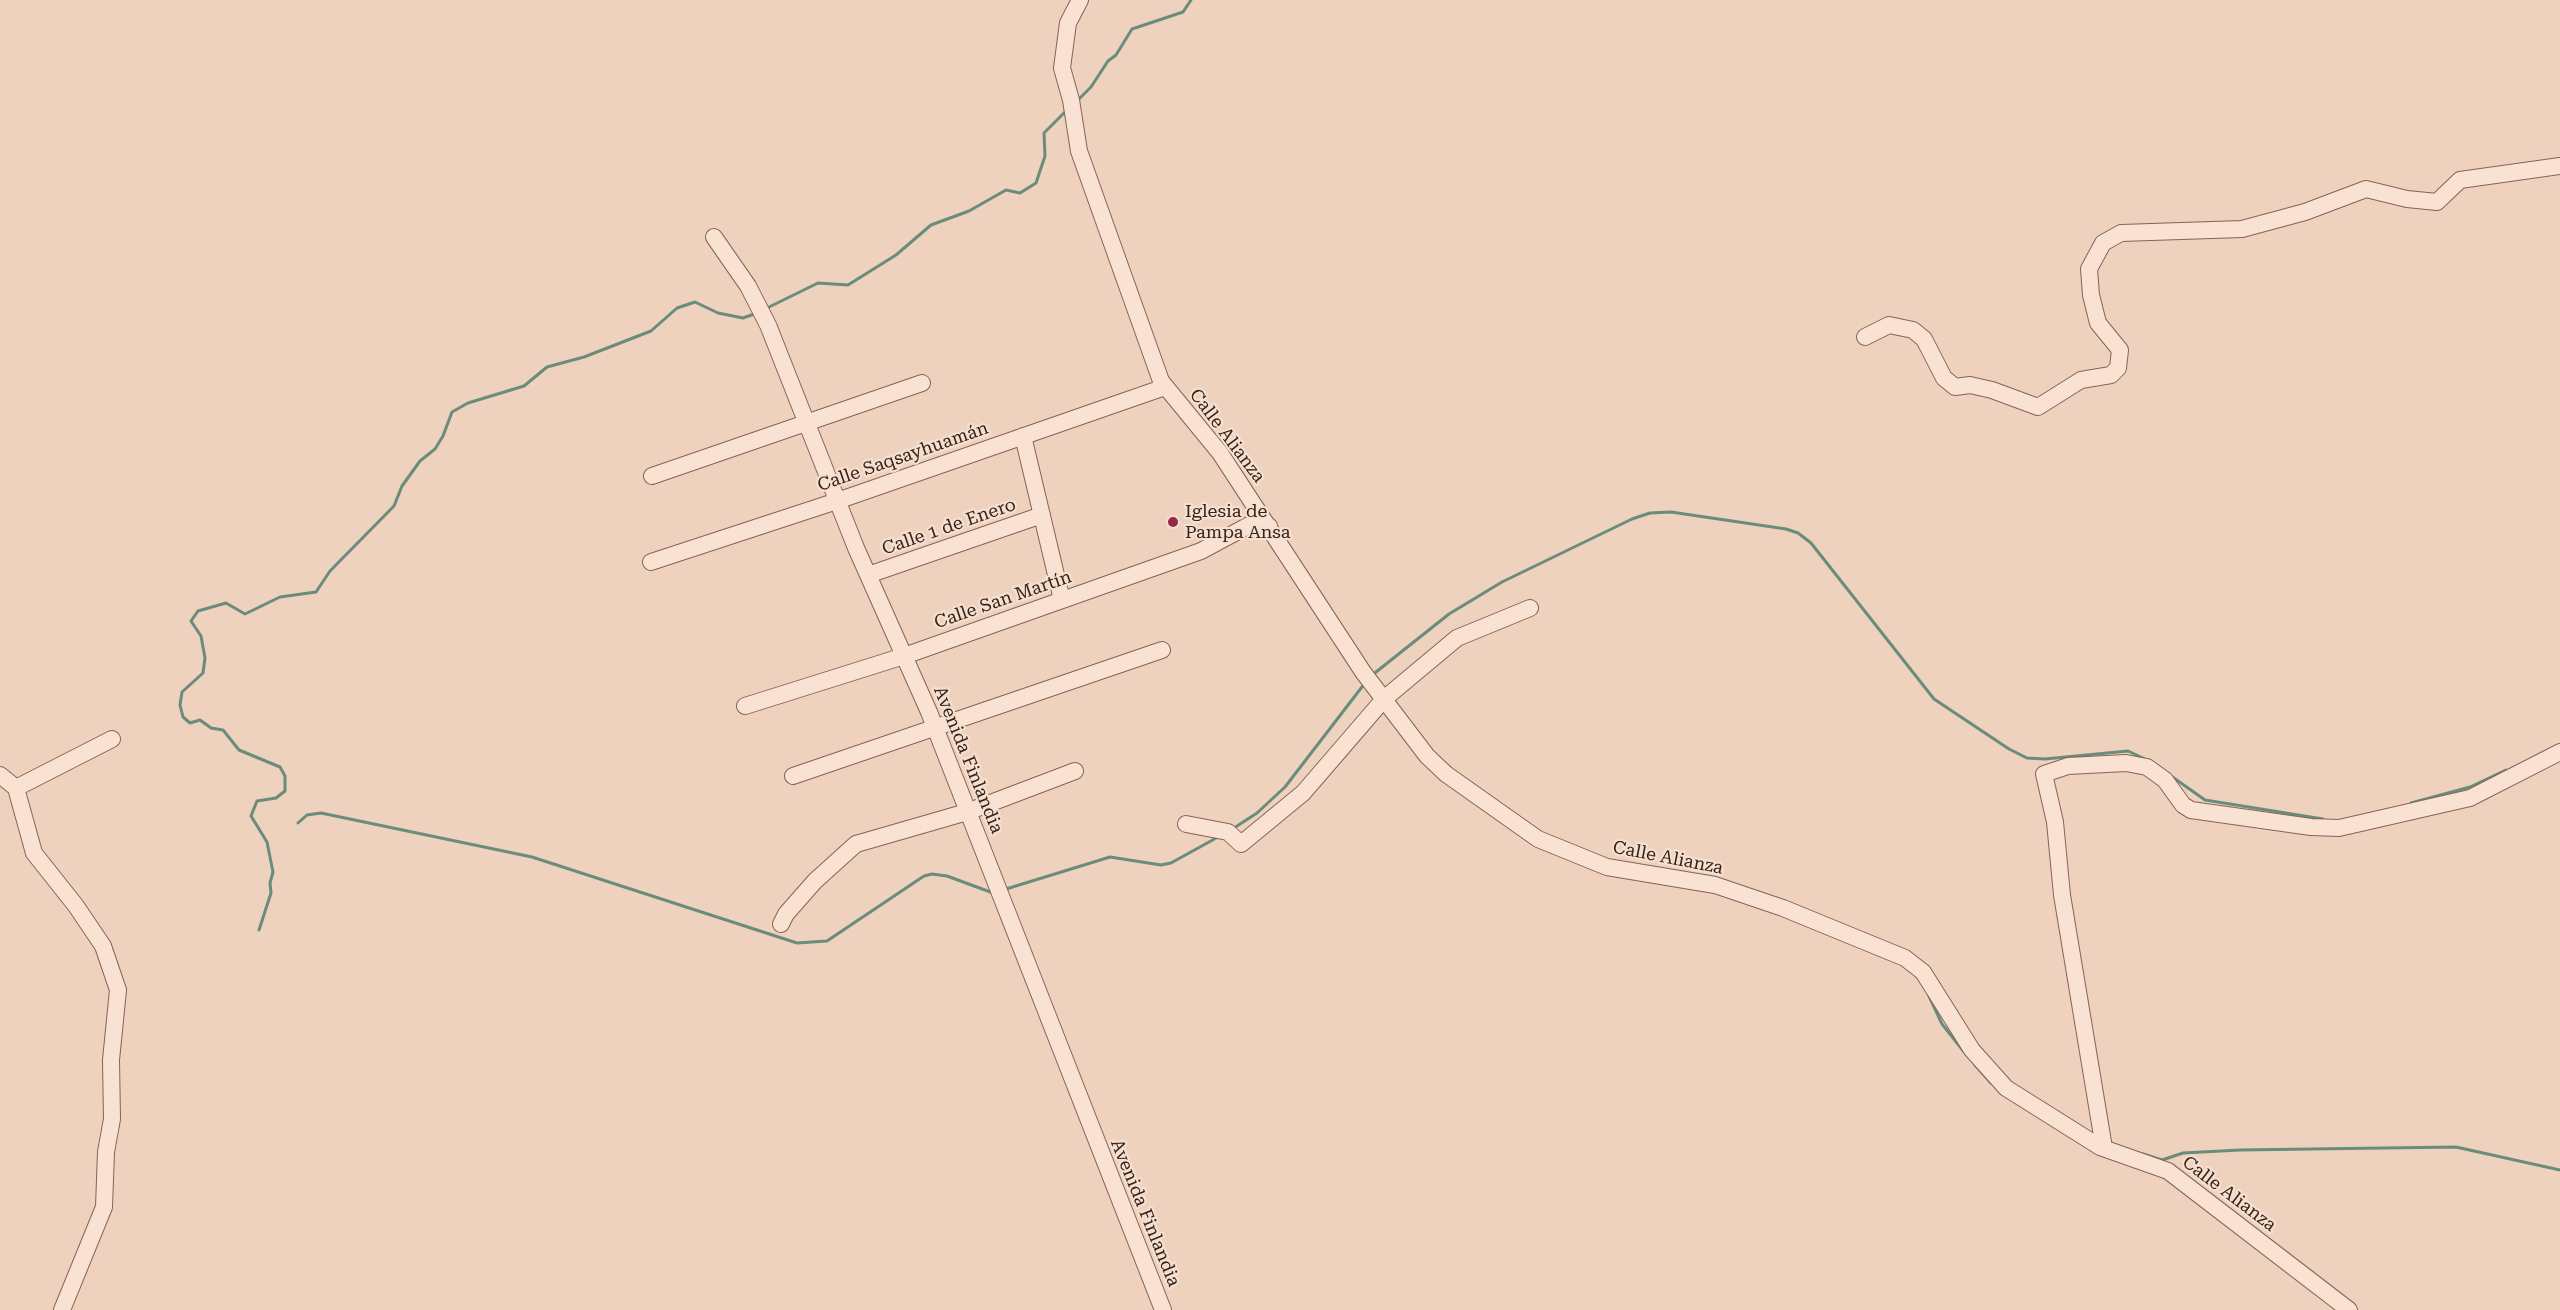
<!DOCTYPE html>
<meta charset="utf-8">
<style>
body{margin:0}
canvas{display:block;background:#eed2be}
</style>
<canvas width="2560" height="1310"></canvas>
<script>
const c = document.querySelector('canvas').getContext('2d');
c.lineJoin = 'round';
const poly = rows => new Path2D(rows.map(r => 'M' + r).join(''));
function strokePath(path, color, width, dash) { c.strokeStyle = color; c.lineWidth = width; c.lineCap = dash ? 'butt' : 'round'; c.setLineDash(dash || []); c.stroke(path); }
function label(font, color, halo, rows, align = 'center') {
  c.font = font + ' "Roboto Serif",serif'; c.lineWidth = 4.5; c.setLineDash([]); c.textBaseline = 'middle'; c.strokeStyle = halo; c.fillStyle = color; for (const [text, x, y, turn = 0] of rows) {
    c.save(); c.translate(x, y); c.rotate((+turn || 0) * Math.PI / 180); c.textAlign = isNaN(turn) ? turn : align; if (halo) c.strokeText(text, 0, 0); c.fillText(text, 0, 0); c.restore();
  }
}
const stream = poly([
 [1077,101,1091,87,1108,61,1116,55,1132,29,1183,12,1191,0],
 [765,309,818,283,848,285,896,255,931,225,969,211,1006,190,1020,193,1036,183,1045,156,1044,133,1066,111],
 [1371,676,1449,614,1502,582,1632,519,1650,513,1671,512,1786,529,1798,533,1811,543,1934,699,2009,749,2027,758,2045,759,2128,751,2145,759],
 [2171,776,2205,800,2323,819],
 [2411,803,2470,787,2506,770],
 [298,823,307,815,321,813,532,857,797,943,827,941,924,876,932,874,947,876,993,893],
 [1234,828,1257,813,1285,787,1365,683],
 [1006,889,1110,857,1161,865,1171,863,1218,837],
 [259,930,271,893,270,883,273,872,267,842,251,816,257,801,276,798,285,791,285,776,280,767,239,750,223,730,211,728,200,720,190,723,183,717,180,705,182,692,203,673,205,658,201,636,191,621,198,611,226,603,245,614,280,597,316,592,330,571,394,506,402,486,420,461,435,449,443,436,452,412,468,403,524,386,547,367,584,357,651,331,677,308,695,302,718,313,743,318,757,313],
 [1929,996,1942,1024,1965,1053],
 [1975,1065,1991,1083],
 [2143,1154,2162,1160,2183,1153,2240,1150,2456,1147,2560,1170]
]);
const minor = poly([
 [1080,0,1068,23,1062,68,1071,100,1079,151,1161,381,1220,453,1363,672,1427,756,1446,774,1538,839,1607,867,1715,885,1783,908,1905,958,1923,972,1972,1050,2006,1088,2100,1147,2168,1171,2349,1310],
 [714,237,748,286,768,325,856,548,929,712,1163,1310],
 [1865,337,1889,325,1913,330,1924,339,1944,378,1955,387,1970,385,1992,390,2038,407,2081,380,2111,375,2118,368,2120,350,2098,323,2091,295,2089,269,2103,243,2121,233,2242,229,2305,212,2366,189,2407,199,2437,202,2460,180,2560,166],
 [1023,436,1062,600],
 [652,476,922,383],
 [651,562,837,501,1165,387],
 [868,575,1042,515],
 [745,706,904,656,1201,551,1253,523,1269,526],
 [0,775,16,788,34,853,76,906,103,946,118,990,111,1060,112,1119,106,1152,104,1207,62,1310],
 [793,776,1162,650],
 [16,788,112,739],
 [1186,824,1228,832,1241,844,1303,793,1384,699,1457,638,1530,608],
 [781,924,786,914,815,881,856,844,967,812,1075,771],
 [2104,1148,2062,895,2055,822,2044,774,2068,766,2126,763,2147,767,2165,780,2183,805,2191,810,2311,827,2339,828,2470,798,2560,752]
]);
const markers = [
 [1173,522,6,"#962747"]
];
const streetNames = [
 ["Calle Alianza",1227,436,53],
 ["Calle Saqsayhuamán",903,457,-19],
 ["Calle 1 de Enero",949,527,-19],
 ["Calle San Martín",1003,600,-19],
 ["Avenida Finlandia",968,760,68],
 ["Calle Alianza",1668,858,11],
 ["Calle Alianza",2229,1194,37],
 ["Avenida Finlandia",1145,1213,68]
];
const poiNames = [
 ["Iglesia de",1185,512],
 ["Pampa Ansa",1185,533]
];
strokePath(stream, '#698d7a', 3);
strokePath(minor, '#866357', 18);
strokePath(minor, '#f9e2d1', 16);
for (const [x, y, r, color] of markers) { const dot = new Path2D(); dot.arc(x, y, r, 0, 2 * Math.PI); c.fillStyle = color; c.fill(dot); strokePath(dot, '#f5dfce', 2); }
label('18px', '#36211c', '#f5dfce', streetNames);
label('18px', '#36211c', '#f5dfce', poiNames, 'left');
</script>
